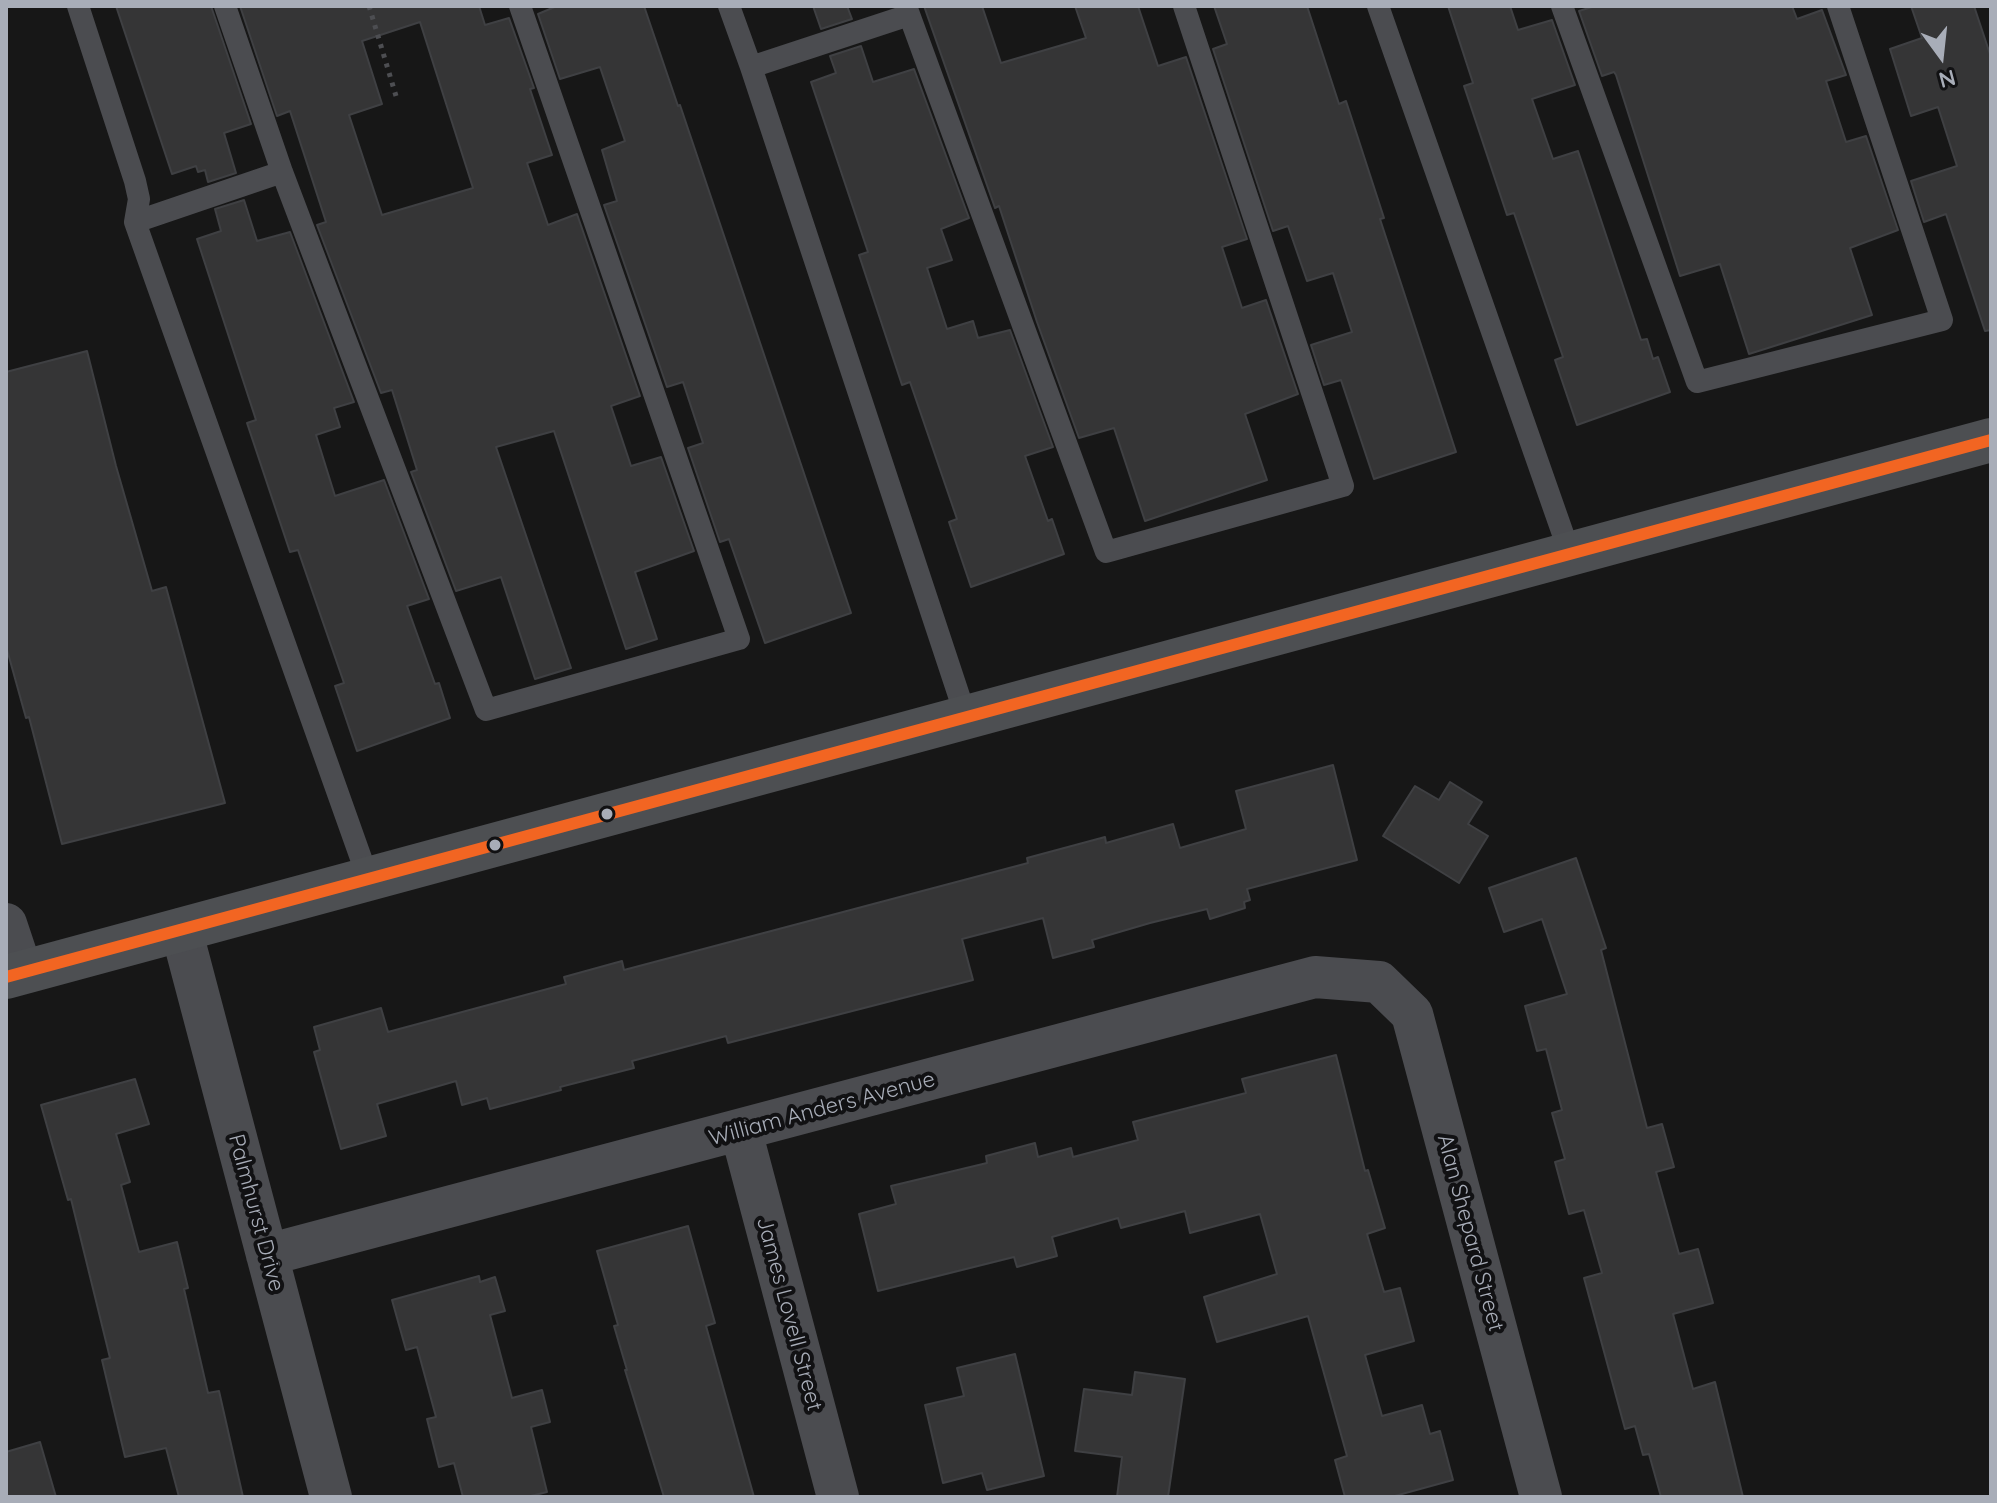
<!DOCTYPE html>
<style>
body{margin:0}
#map{position:relative;width:1997px;height:1503px;overflow:hidden;background:#171717;font-family:Quicksand,sans-serif}
canvas{display:block}
.frame{position:absolute;inset:0;border:8px solid #a8adb8;pointer-events:none}
.north{position:absolute;left:1901px;top:16px;width:80px;height:80px;-webkit-text-stroke:6px #111113;paint-order:stroke;rotate:165deg;font-size:22px;font-weight:700;line-height:32px;text-align:center;color:#a8adb8}
.north::after{content:'';display:block;margin:auto;width:28px;height:36px;background:#a8adb8;clip-path:polygon(50% 0,100% 100%,50% 72%,0 100%)}
</style>
<div id="map">
<canvas width="1997" height="1503"></canvas>
<div class="frame"></div>
<div class="north">N</div>
</div>
<script>
const context = document.querySelector('canvas').getContext('2d');
context.lineJoin = 'round';
function fill(path, color) {
  context.fillStyle = color;
  context.fill(path, 'evenodd');
}
function shape(rows) {
  const path = new Path2D();
  for (const r of rows) {
    path.moveTo(r[0], r[1]);
    for (let i = 2; i < r.length; i += 2) path.lineTo(r[i], r[i + 1]);
  }
  return path;
}
function strokePath(path, color, width, dash) {
  context.strokeStyle = color;
  context.lineWidth = width;
  context.lineCap = dash ? 'butt' : 'round';
  context.setLineDash(dash || []);
  context.stroke(path);
}
function label(font, color, halo, rows, align = 'center') {
  context.font = font + ' Quicksand,sans-serif';
  context.lineWidth = 8;
  context.setLineDash([]);
  context.textBaseline = 'middle';
  context.strokeStyle = halo;
  context.fillStyle = color;
  for (const [text, x, y, turn = 0] of rows) {
    context.save();
    context.translate(x, y);
    context.rotate((+turn || 0) * Math.PI / 180);
    context.textAlign = isNaN(turn) ? turn : align;
    if (halo) context.strokeText(text, 0, 0);
    context.fillText(text, 0, 0);
    context.restore();
  }
}
const building = shape([
 [116,6,211,6,251,124,224,133,236,173,208,182,205,170,198,172,196,166,172,174,116,6],
 [240,6,479,6,485,25,509,18,534,88,530,89,552,155,527,163,548,225,577,214,640,396,611,406,631,466,661,457,694,551,635,572,657,639,626,649,554,431,496,447,571,668,535,679,501,577,456,591,411,472,417,470,392,390,381,393,317,225,326,222,290,111,277,116,240,6],
 [420,22,473,188,382,215,349,115,382,104,362,41,420,22],
 [557,6,644,6,678,106,680,105,851,613,765,643,729,539,720,542,688,448,703,443,683,382,667,387,604,205,617,201,602,150,625,141,600,67,560,79,538,14,557,6],
 [813,6,847,6,852,19,821,29,813,6],
 [924,6,982,6,1001,63,1086,38,1075,6,1138,6,1158,66,1186,57,1247,239,1222,247,1242,308,1266,300,1298,394,1245,414,1267,480,1145,521,1114,428,1079,438,1037,322,999,206,995,208,924,6],
 [1214,6,1307,6,1339,104,1346,101,1384,218,1380,219,1456,452,1374,479,1341,380,1324,385,1311,345,1352,332,1333,273,1307,281,1288,226,1273,231,1213,49,1227,44,1214,6],
 [1448,6,1510,6,1518,30,1552,20,1575,85,1532,99,1553,159,1578,151,1641,340,1647,339,1653,359,1658,357,1670,392,1577,425,1555,360,1563,357,1514,213,1507,215,1464,86,1473,83,1448,6],
 [1595,6,1792,6,1797,19,1822,10,1846,75,1826,81,1846,142,1866,136,1898,230,1850,248,1872,315,1749,354,1720,264,1680,276,1616,75,1614,72,1602,76,1579,11,1595,6],
 [1911,6,1974,6,1991,57,1991,330,1985,331,1946,214,1924,222,1911,181,1957,166,1938,107,1911,116,1890,49,1922,38,1911,6],
 [861,46,873,82,914,69,969,218,941,229,952,260,927,268,947,329,973,321,978,338,1010,330,1053,447,1025,456,1048,521,1052,519,1064,554,971,587,949,522,957,519,910,382,902,385,859,255,868,252,811,82,836,73,830,56,861,46],
 [244,200,257,241,290,232,354,402,334,408,340,427,316,435,335,496,384,480,429,599,407,606,435,684,439,683,450,718,357,751,335,686,344,683,298,550,290,552,247,423,256,420,197,239,221,231,215,209,244,200],
 [87,351,116,466,152,591,166,587,225,803,62,844,29,717,26,718,6,646,6,372,87,351],
 [1333,765,1357,860,1247,889,1250,900,1244,902,1245,908,1210,919,1207,909,1150,923,1092,940,1094,947,1053,958,1043,918,962,939,973,980,728,1043,726,1036,632,1061,634,1068,560,1087,561,1090,490,1109,487,1098,462,1105,456,1081,377,1104,386,1136,341,1149,314,1052,320,1050,314,1027,381,1008,388,1032,566,984,564,977,622,961,624,970,1028,863,1027,858,1105,837,1106,843,1173,824,1180,848,1246,829,1236,791,1333,765],
 [1450,782,1482,802,1468,824,1488,836,1459,883,1383,836,1415,786,1439,800,1450,782],
 [1576,858,1606,948,1601,950,1647,1128,1662,1124,1674,1167,1656,1172,1679,1254,1698,1249,1713,1303,1673,1314,1693,1389,1715,1382,1743,1497,1661,1497,1649,1454,1643,1455,1635,1426,1625,1429,1584,1278,1602,1273,1584,1210,1569,1214,1555,1162,1565,1159,1552,1113,1562,1110,1546,1049,1537,1051,1525,1006,1567,994,1542,919,1504,932,1489,888,1576,858],
 [1336,1055,1365,1171,1368,1170,1385,1228,1367,1234,1384,1292,1400,1288,1414,1341,1365,1355,1382,1416,1422,1405,1430,1434,1440,1431,1453,1480,1391,1497,1345,1497,1335,1460,1347,1456,1308,1316,1217,1342,1204,1297,1277,1274,1260,1214,1190,1233,1185,1211,1121,1228,1118,1218,1052,1237,1057,1256,1017,1267,1014,1257,878,1291,859,1214,896,1204,891,1186,987,1163,986,1156,1035,1143,1038,1157,1071,1148,1073,1157,1138,1140,1133,1122,1246,1093,1242,1079,1336,1055],
 [135,1079,149,1124,116,1134,130,1182,121,1185,139,1252,177,1242,188,1288,184,1289,208,1393,219,1391,243,1497,179,1497,166,1448,125,1457,102,1360,110,1358,71,1199,68,1200,41,1105,135,1079],
 [688,1226,715,1323,706,1326,754,1497,664,1497,625,1370,627,1370,614,1326,618,1325,597,1251,688,1226],
 [479,1276,480,1282,495,1277,505,1311,490,1315,512,1398,542,1390,550,1422,531,1427,547,1492,527,1497,463,1497,454,1463,439,1467,427,1419,436,1417,417,1347,406,1350,392,1300,479,1276],
 [1015,1354,1044,1476,987,1490,982,1473,943,1483,925,1405,964,1396,957,1368,1015,1354],
 [1135,1372,1185,1379,1168,1497,1117,1497,1122,1457,1075,1451,1084,1389,1132,1395,1135,1372],
 [40,1442,56,1497,6,1497,6,1452,40,1442]
]);
fill(building, '#353536');
strokePath(building, '#3f4043', 2);
strokePath(shape([
 [369,6,396,96]
]), '#4d4e52', 5, [4, 6]);
strokePath(shape([
 [78,6,135,181,139,199,135,222],
 [225,6,282,172,486,710,739,639,520,6],
 [729,6,751,67],
 [906,6,1106,552,1343,486,1184,6],
 [1378,6,1570,554],
 [1562,6,1697,382,1942,320,1838,6],
 [909,15,751,67,966,717],
 [282,172,135,222,368,878]
]), '#4b4c50', 22);
strokePath(shape([
 [6,924,22,972],
 [181,929,331,1497],
 [741,1131,838,1497],
 [267,1255,1315,977,1379,982,1412,1014,1541,1497]
]), '#4b4c50', 42);
strokePath(shape([
 [6,977,1991,440]
]), '#4d4f52', 44);
strokePath(shape([
 [6,977,1991,440]
]), '#f26522', 12);
for (const [x, y, r, color] of [
 [607,814,7,"#a8adb8"],
 [495,845,7,"#a8adb8"]
]) {
  const dot = new Path2D();
  dot.arc(x, y, r, 0, 2 * Math.PI);
  context.fillStyle = color;
  context.fill(dot);
  strokePath(dot, '#111113', 3);
}
label('22px', '#a8adb8', '#111113', [
 ["William Anders Avenue",822,1109,-15],
 ["Palmhurst Drive",256,1213,75],
 ["Alan Shepard Street",1470,1233,75],
 ["James Lovell Street",789,1314,75]
]);
</script>
